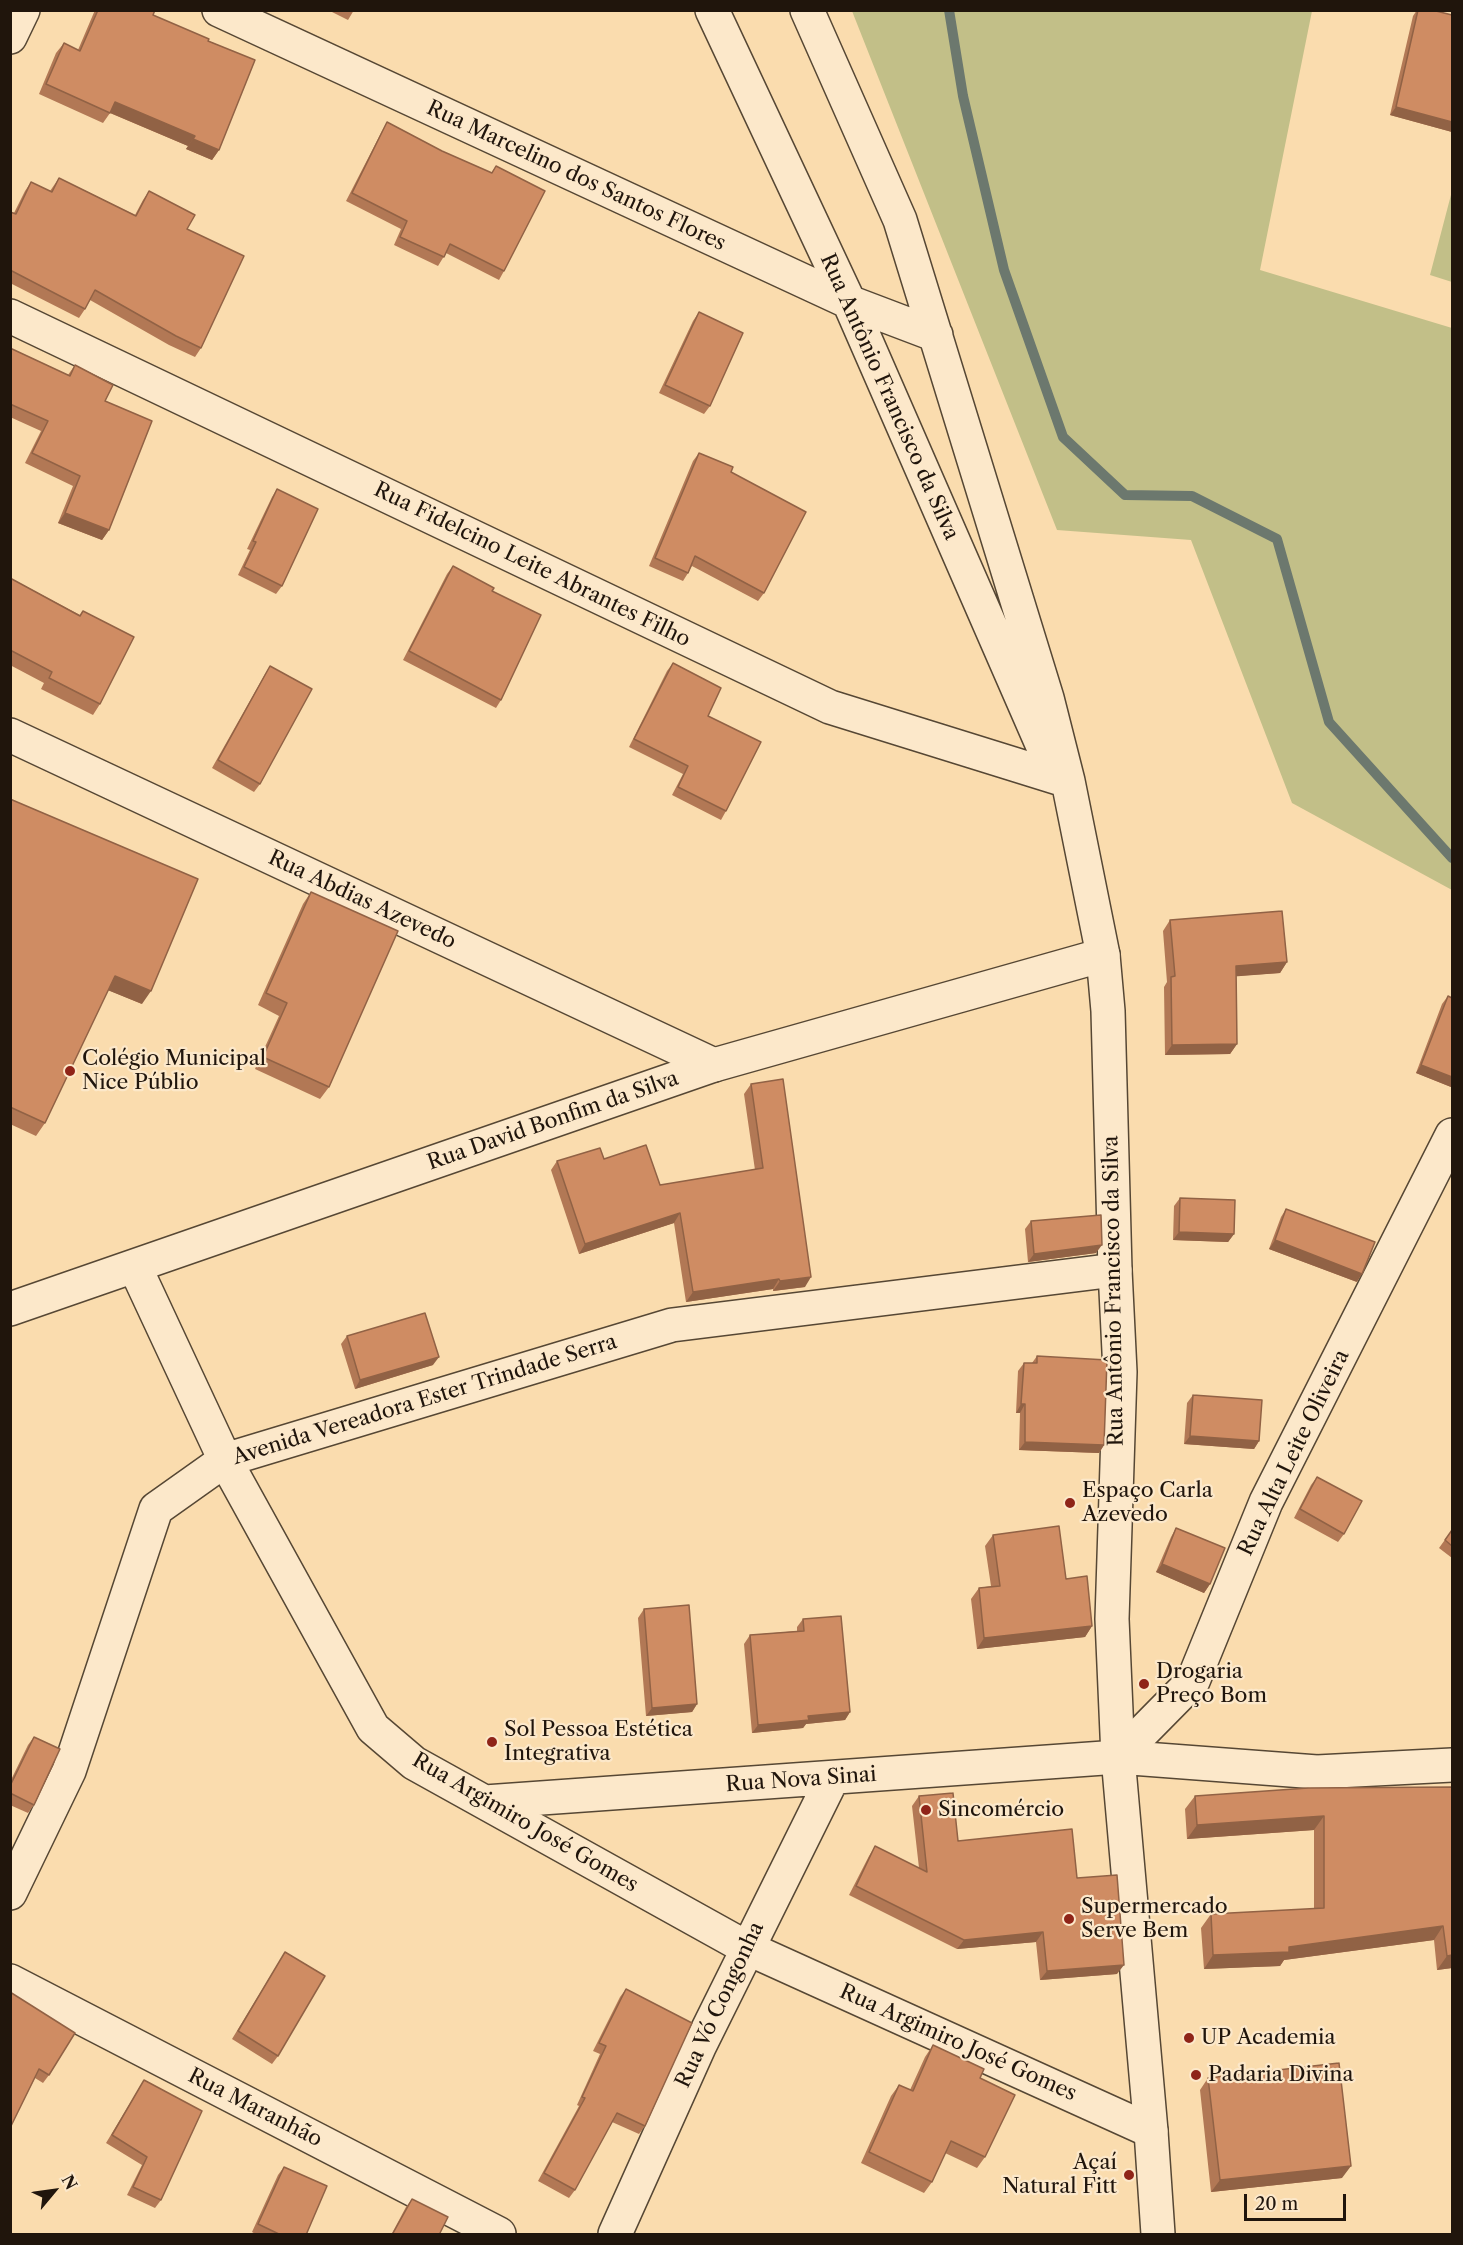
<!DOCTYPE html>
<meta charset="utf-8">
<style>
body{margin:0}
#map{position:relative;width:1463px;height:2245px;overflow:hidden;background:#fadcae;font-family:"Libre Caslon Text",serif}
canvas{display:block}
.frame{position:absolute;inset:0;border:12px solid #20150c;pointer-events:none}
.north{position:absolute;left:24px;top:2161px;width:60px;height:60px;-webkit-text-stroke:4px #fce8ca;paint-order:stroke;rotate:61deg;font-size:16px;font-weight:700;line-height:24px;text-align:center;color:#20150c}
.north::after{content:'';display:block;margin:auto;width:21px;height:27px;background:#20150c;clip-path:polygon(50% 0,100% 100%,50% 72%,0 100%)}
.scale{position:absolute;left:1244px;top:2194px;width:102px;height:27px;box-sizing:border-box;border:3px solid #20150c;border-top:0;padding-left:8px;font-size:18px;line-height:21px;white-space:nowrap;color:#20150c;-webkit-text-stroke:4px #fce8ca;paint-order:stroke}
</style>
<div id="map">
<canvas width="1463" height="2245"></canvas>
<div class="frame"></div>
<div class="north">N</div>
<div class="scale">20 m</div>
</div>
<script>
const context = document.querySelector('canvas').getContext('2d');
context.lineJoin = 'round';
function fill(path, color) {
  context.fillStyle = color;
  context.fill(path, 'evenodd');
}
function shape(rows) {
  const path = new Path2D();
  for (const r of rows) {
    path.moveTo(r[0], r[1]);
    for (let i = 2; i < r.length; i += 2) path.lineTo(r[i], r[i + 1]);
  }
  return path;
}
function strokePath(path, color, width, dash) {
  context.strokeStyle = color;
  context.lineWidth = width;
  context.lineCap = dash ? 'butt' : 'round';
  context.setLineDash(dash || []);
  context.stroke(path);
}
function label(font, color, halo, rows, align = 'center') {
  context.font = font + ' "Libre Caslon Text",serif';
  context.lineWidth = 4.5;
  context.setLineDash([]);
  context.textBaseline = 'middle';
  context.strokeStyle = halo;
  context.fillStyle = color;
  for (const [text, x, y, turn = 0] of rows) {
    context.save();
    context.translate(x, y);
    context.rotate((+turn || 0) * Math.PI / 180);
    context.textAlign = isNaN(turn) ? turn : align;
    if (halo) context.strokeText(text, 0, 0);
    context.fillText(text, 0, 0);
    context.restore();
  }
}
fill(shape([
 [852,11,1312,11,1260,270,1452,328,1452,890,1292,803,1191,540,1057,530],
 [1452,191,1452,282,1430,275]
]), '#c2bf88');
strokePath(shape([
 [949,10,963,96,1004,270,1063,437,1125,495,1192,496,1277,539,1329,722,1452,858]
]), '#6c786e', 10);
const minor = shape([
 [219,10,849,302,936,335],
 [712,10,849,302,1045,751],
 [807,10,900,220,1047,698,1068,781,1103,955],
 [10,37,23,10],
 [10,316,830,707,1068,781],
 [10,735,714,1065],
 [135,1267,225,1460,373,1728,414,1763,747,1948,1151,2131],
 [485,1802,1118,1757,1193,1681,1266,1502,1452,1135],
 [10,1893,69,1771,156,1509,225,1460,672,1325,1115,1270],
 [10,1981,499,2234],
 [615,2234,699,2047,832,1779]
]);
const tertiary = shape([
 [10,1309,714,1065,1103,955,1108,1011,1115,1270,1120,1372,1112,1619,1118,1757,1151,2131,1158,2234],
 [1118,1757,1317,1772,1452,1765]
]);
strokePath(minor, '#564734', 36);
strokePath(tertiary, '#564734', 36);
strokePath(minor, '#fce8ca', 33);
strokePath(tertiary, '#fce8ca', 33);
fill(shape([
 [95,10,155,10,153,15,208,41,219,150,212,160,186,149,188,146,110,113,103,123,39,94,56,53,64,43,78,50],
 [328,10,354,10,348,20],
 [1417,10,1432,10,1452,15,1452,132,1390,115,1413,16],
 [387,122,442,151,491,173,496,166,504,271,499,280,446,253,438,266,394,245,401,229,346,201,382,131],
 [59,178,135,215,143,200,149,191,187,229,201,348,195,357,169,345,90,300,85,309,79,318,10,283,10,212,14,213,25,191,31,182,50,191],
 [699,312,710,406,704,414,659,393,693,321],
 [10,348,68,375,75,365,105,401,109,530,102,540,58,523,73,486,25,463,41,431,10,417],
 [699,453,731,472,764,593,758,601,692,566,688,573,683,581,649,566,693,461],
 [277,489,282,586,276,594,238,575,250,550,247,549,272,497],
 [453,566,492,591,501,700,496,708,403,660,447,574],
 [10,578,80,615,83,611,100,704,93,715,41,689,44,683,10,665],
 [673,663,708,716,726,811,721,820,672,795,683,774,629,747,667,671],
 [270,666,260,784,254,792,212,768,265,674],
 [10,799,142,1004,108,990,45,1123,36,1136,10,1124],
 [311,892,329,1087,320,1099,255,1069,279,1016,258,1005,303,904],
 [1170,920,1287,962,1280,973,1236,976,1237,1044,1230,1054,1165,1055,1164,987,1167,982,1163,931],
 [1448,996,1451,1087,1416,1073,1442,1004],
 [751,1084,805,1287,773,1291,773,1289,686,1302,674,1223,579,1254,551,1170,557,1161,604,1159,660,1185,755,1170,744,1094],
 [1180,1198,1234,1234,1228,1242,1173,1240,1174,1206],
 [1286,1209,1357,1282,1269,1249,1281,1217],
 [1031,1221,1096,1253,1028,1262,1025,1229],
 [347,1336,433,1365,355,1389,341,1344],
 [1037,1356,1104,1445,1099,1453,1019,1450,1020,1413,1016,1413,1018,1371,1024,1363,1032,1363],
 [1193,1395,1259,1441,1254,1449,1184,1444,1187,1403],
 [1317,1477,1344,1534,1338,1542,1294,1518,1311,1485],
 [1176,1528,1210,1584,1204,1593,1156,1572,1171,1537],
 [1452,1530,1452,1558,1439,1548],
 [993,1535,1066,1579,1092,1626,1085,1637,977,1649,971,1599,979,1588,991,1586,985,1546],
 [644,1609,697,1704,692,1712,646,1716,638,1618],
 [803,1619,850,1712,845,1720,806,1724,803,1728,752,1733,744,1644,750,1635,797,1631,797,1627],
 [34,1737,34,1805,28,1813,10,1805,10,1782,28,1745],
 [1452,1787,1452,1968,1437,1970,1434,1940,1284,1960,1280,1966,1204,1969,1201,1928,1211,1914,1314,1909,1314,1830,1187,1839,1185,1809,1195,1796],
 [919,1796,958,1841,1077,1878,1117,1974,1040,1980,1036,1942,957,1949,849,1895,869,1856,875,1846,919,1868,912,1806],
 [285,1952,278,2056,272,2064,232,2039],
 [626,1989,645,2126,639,2134,612,2122,575,2190,569,2198,538,2181,579,2106,577,2105,600,2054,593,2051,620,1997],
 [10,1992,49,2075,43,2083,35,2078,10,2127],
 [933,2045,980,2078,985,2157,977,2168,945,2153,932,2182,924,2193,861,2163,891,2096,899,2085,910,2090,925,2057],
 [1208,2078,1342,2178,1211,2192,1200,2090],
 [144,2080,161,2200,155,2208,127,2195,142,2165,106,2143],
 [284,2167,306,2235,257,2235,252,2232,278,2175],
 [412,2199,439,2235,391,2235,406,2207]
]), '#b27855');
fill(shape([
 [115,102,195,136,188,146,108,112],
 [1396,107,1452,122,1452,132,1390,115],
 [193,139,219,150,212,160,186,149],
 [65,513,109,530,102,540,58,523],
 [1287,962,1280,973,1228,977,1236,966],
 [115,976,151,991,142,1004,105,989],
 [1237,1044,1230,1054,1165,1055,1172,1045],
 [1421,1065,1452,1077,1452,1085,1451,1087,1416,1073],
 [680,1213,674,1223,579,1254,585,1244],
 [1179,1232,1234,1234,1228,1242,1173,1240],
 [1275,1240,1362,1274,1357,1282,1269,1249],
 [1102,1245,1096,1253,1028,1262,1034,1254],
 [811,1277,805,1287,773,1291,780,1281],
 [779,1279,773,1289,686,1302,693,1292],
 [439,1357,433,1365,355,1389,360,1380],
 [1021,1404,1025,1404,1020,1413,1016,1413],
 [1190,1436,1259,1441,1254,1449,1184,1444],
 [1025,1442,1104,1445,1099,1453,1019,1450],
 [1162,1564,1210,1584,1204,1593,1156,1572],
 [1092,1626,1085,1637,977,1649,984,1638],
 [697,1704,692,1712,646,1716,652,1708],
 [850,1712,845,1720,806,1724,803,1728,752,1733,758,1725,808,1716],
 [1324,1816,1314,1830,1187,1839,1197,1825],
 [1443,1926,1434,1940,1284,1960,1280,1966,1204,1969,1213,1955,1289,1947],
 [1043,1932,1036,1942,957,1949,964,1940],
 [1452,1955,1452,1968,1437,1970,1447,1956],
 [1124,1965,1117,1974,1040,1980,1047,1971],
 [1351,2166,1342,2178,1211,2192,1220,2180]
]), '#916245');
const building = shape([
 [98,10,155,10,153,15,209,39,208,41,255,60,219,150,193,139,195,136,115,102,110,113,46,84,64,43,80,51,98,10],
 [1418,10,1432,10,1452,15,1452,122,1396,107,1418,10],
 [387,122,442,151,492,173,496,166,545,191,504,271,450,244,444,257,400,237,407,221,352,193,387,122],
 [59,178,136,216,149,191,195,215,187,229,244,256,201,348,176,336,95,290,85,309,10,270,10,212,16,214,31,182,52,192,59,178],
 [699,312,743,333,710,406,665,385,699,312],
 [10,348,70,376,75,365,113,385,105,401,152,421,109,530,65,513,80,476,32,453,48,421,10,404,10,348],
 [699,453,733,467,731,472,806,512,764,593,695,556,688,573,655,558,699,453],
 [277,489,318,509,282,586,244,567,256,542,253,541,277,489],
 [453,566,494,588,492,591,541,615,501,700,409,651,453,566],
 [10,578,80,616,83,611,134,637,100,704,49,678,52,672,10,650,10,578],
 [673,663,721,688,708,716,761,742,726,811,678,787,688,766,634,739,673,663],
 [270,666,312,689,260,784,218,760,270,666],
 [10,799,198,879,151,991,115,976,45,1123,10,1107,10,799],
 [311,892,398,931,329,1087,263,1057,287,1003,266,993,311,892],
 [1282,911,1287,962,1236,966,1237,1044,1172,1045,1171,977,1175,976,1170,920,1282,911],
 [1448,996,1452,998,1452,1077,1421,1065,1448,996],
 [783,1079,811,1277,780,1281,779,1279,693,1292,680,1213,585,1244,557,1161,600,1148,604,1159,646,1145,660,1185,763,1168,751,1084,783,1079],
 [1180,1198,1235,1200,1234,1234,1179,1232,1180,1198],
 [1286,1209,1375,1242,1362,1274,1275,1240,1286,1209],
 [1101,1215,1102,1245,1034,1254,1031,1221,1101,1215],
 [425,1313,439,1357,360,1380,347,1336,425,1313],
 [1037,1356,1107,1360,1104,1445,1025,1442,1025,1404,1021,1404,1024,1363,1037,1363,1037,1356],
 [1193,1395,1262,1400,1259,1441,1190,1436,1193,1395],
 [1317,1477,1362,1501,1344,1534,1300,1509,1317,1477],
 [1059,1526,1066,1579,1087,1576,1092,1626,984,1638,979,1588,1000,1586,993,1535,1059,1526],
 [1176,1528,1225,1548,1210,1584,1162,1564,1176,1528],
 [1452,1530,1452,1546,1445,1540,1452,1530],
 [689,1605,697,1704,652,1708,644,1609,689,1605],
 [841,1616,850,1712,808,1716,809,1720,758,1725,750,1635,804,1631,803,1619,841,1616],
 [34,1737,60,1749,34,1805,10,1793,10,1786,34,1737],
 [1452,1787,1452,1955,1447,1956,1443,1926,1289,1947,1289,1952,1213,1955,1211,1914,1324,1908,1324,1816,1197,1825,1195,1796,1308,1788,1452,1787],
 [953,1793,958,1841,1072,1829,1077,1878,1117,1875,1124,1965,1047,1971,1043,1932,964,1940,856,1886,875,1846,927,1872,919,1796,953,1793],
 [285,1952,325,1976,278,2056,238,2031,285,1952],
 [626,1989,692,2023,645,2126,617,2113,575,2190,544,2173,585,2098,582,2097,606,2046,599,2043,626,1989],
 [10,1992,75,2033,49,2075,39,2069,11,2126,10,2126,10,1992],
 [933,2045,984,2069,980,2078,1015,2095,985,2157,951,2141,932,2182,869,2152,899,2085,913,2091,933,2045],
 [1339,2063,1351,2166,1220,2180,1208,2078,1339,2063],
 [144,2080,202,2111,161,2200,133,2187,147,2157,112,2135,144,2080],
 [284,2167,327,2186,306,2235,281,2235,258,2224,284,2167],
 [412,2199,448,2217,439,2235,392,2235,412,2199]
]);
fill(building, '#cf8c63');
strokePath(building, '#916245', 1.5);
for (const [x, y, r, color] of [
 [70,1071,6,"#8f2418"],
 [1070,1503,6,"#8f2418"],
 [1144,1684,6,"#8f2418"],
 [492,1742,6,"#8f2418"],
 [926,1810,6,"#8f2418"],
 [1069,1919,6,"#8f2418"],
 [1189,2038,6,"#8f2418"],
 [1196,2075,6,"#8f2418"],
 [1129,2175,6,"#8f2418"]
]) {
  const dot = new Path2D();
  dot.arc(x, y, r, 0, 2 * Math.PI);
  context.fillStyle = color;
  context.fill(dot);
  strokePath(dot, '#fce8ca', 2);
}
label('21px', '#20150c', '#fce8ca', [
 ["Rua Marcelino dos Santos Flores",576,176,25],
 ["Rua Antônio Francisco da Silva",889,397,66],
 ["Rua Fidelcino Leite Abrantes Filho",532,565,26],
 ["Rua Abdias Azevedo",362,900,25],
 ["Rua David Bonfim da Silva",553,1121,-19],
 ["Rua Antônio Francisco da Silva",1114,1291,-91],
 ["Avenida Vereadora Ester Trindade Serra",425,1400,-17],
 ["Rua Alta Leite Oliveira",1294,1453,-64],
 ["Rua Nova Sinai",801,1780,-4],
 ["Rua Argimiro José Gomes",525,1823,30],
 ["Rua Vó Congonha",720,2005,-65],
 ["Rua Argimiro José Gomes",958,2043,24],
 ["Rua Maranhão",255,2108,27]
]);
label('21px', '#20150c', '#fce8ca', [
 ["Colégio Municipal",82,1059],
 ["Nice Públio",82,1083],
 ["Espaço Carla",1082,1491],
 ["Azevedo",1082,1515],
 ["Drogaria",1156,1672],
 ["Preço Bom",1156,1696],
 ["Sol Pessoa Estética",504,1730],
 ["Integrativa",504,1754],
 ["Sincomércio",938,1810],
 ["Supermercado",1081,1907],
 ["Serve Bem",1081,1931],
 ["UP Academia",1201,2038],
 ["Padaria Divina",1208,2075],
 ["Açaí",1117,2163,"right"],
 ["Natural Fitt",1117,2187,"right"]
], 'left');
</script>
